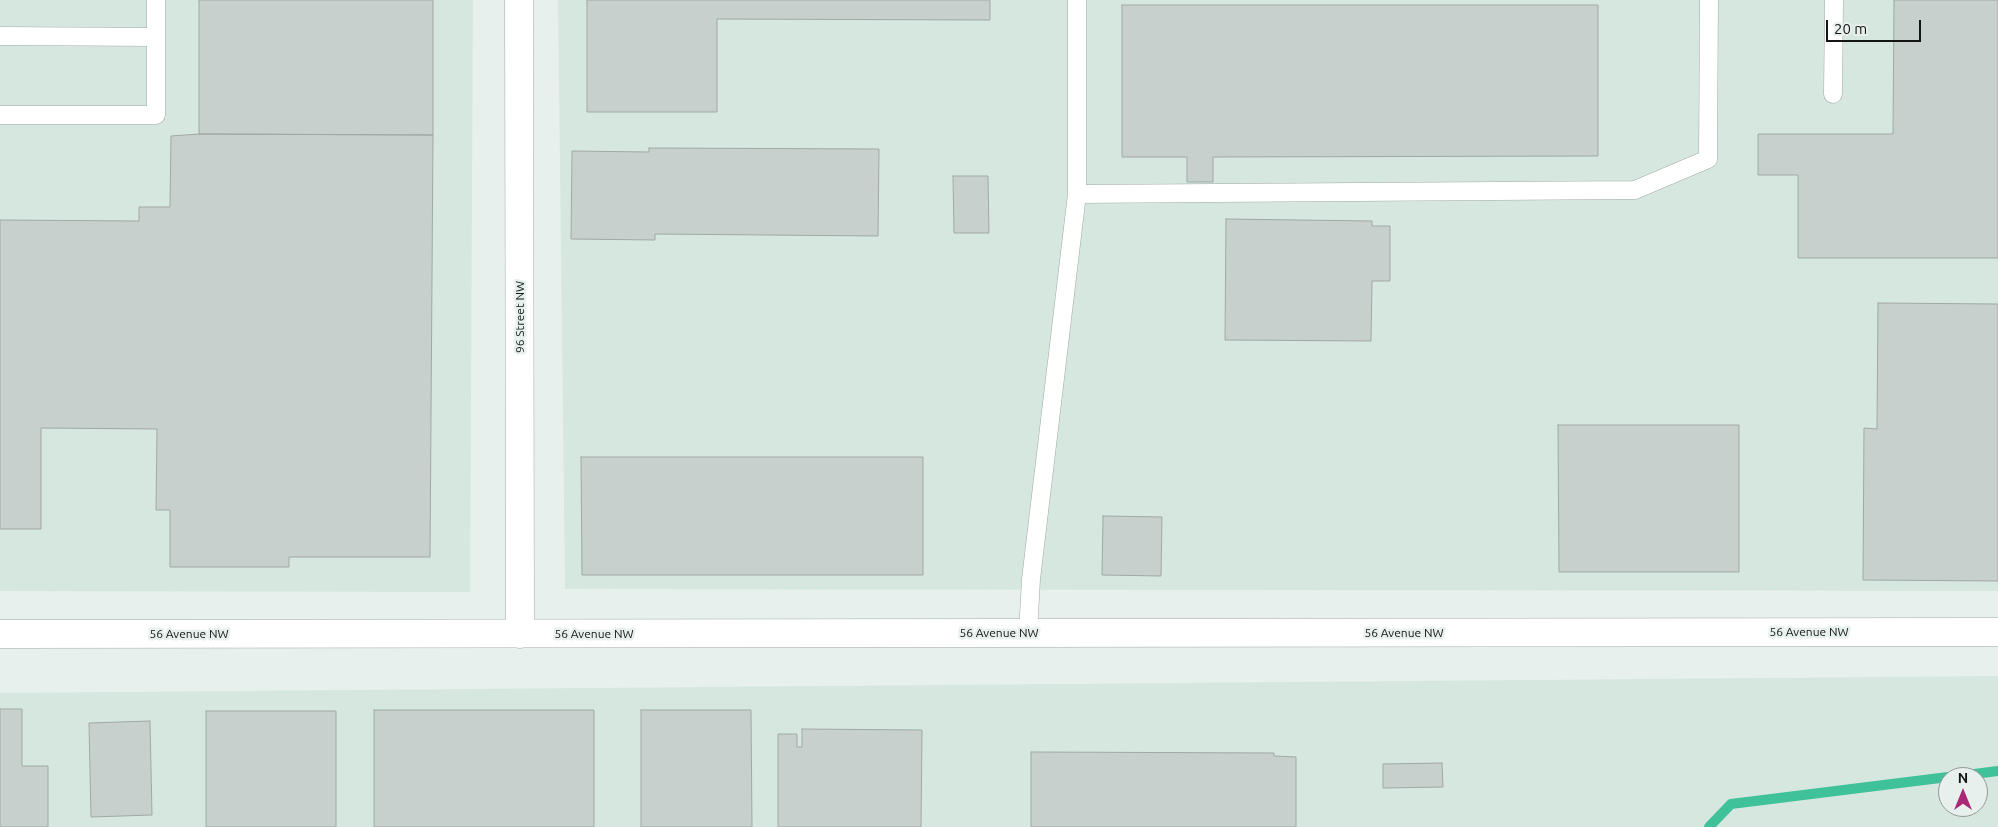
<!DOCTYPE html>
<style>
body{margin:0}
#map{position:relative;width:1998px;height:827px;overflow:hidden;background:#e8f0ed;font-family:Ubuntu,sans-serif}
canvas{display:block}
.north{position:absolute;left:1938px;top:767px;width:50px;height:50px;box-sizing:border-box;background:#e8f0ed;border:1px solid #939997;border-radius:50%;rotate:0deg;font-size:14px;font-weight:700;line-height:20px;text-align:center;color:#131615}
.north::after{content:'';display:block;margin:auto;width:18px;height:22px;background:#aa2976;clip-path:polygon(50% 0,100% 100%,50% 72%,0 100%)}
.scale{position:absolute;left:1826px;top:20px;width:95px;height:22px;box-sizing:border-box;border:2px solid #131615;border-top:0;padding-left:6px;font-size:15px;line-height:18px;white-space:nowrap;color:#131615;-webkit-text-stroke:4px #e8f0ed;paint-order:stroke}
</style>
<div id="map">
<canvas width="1998" height="827"></canvas>
<div class="north">N</div>
<div class="scale">20 m</div>
</div>
<script>
const context = document.querySelector('canvas').getContext('2d');
context.lineJoin = 'round';
function fill(path, color) {
  context.fillStyle = color;
  context.fill(path, 'evenodd');
}
function shape(rows) {
  const path = new Path2D();
  for (const r of rows) {
    path.moveTo(r[0], r[1]);
    for (let i = 2; i < r.length; i += 2) path.lineTo(r[i], r[i + 1]);
  }
  return path;
}
function strokePath(path, color, width, dash) {
  context.strokeStyle = color;
  context.lineWidth = width;
  context.lineCap = dash ? 'butt' : 'round';
  context.setLineDash(dash || []);
  context.stroke(path);
}
function label(font, color, halo, rows, align = 'center') {
  context.font = font + ' Ubuntu,sans-serif';
  context.lineWidth = 5;
  context.setLineDash([]);
  context.textBaseline = 'middle';
  context.strokeStyle = halo;
  context.fillStyle = color;
  for (const [text, x, y, turn = 0] of rows) {
    context.save();
    context.translate(x, y);
    context.rotate((+turn || 0) * Math.PI / 180);
    context.textAlign = isNaN(turn) ? turn : align;
    if (halo) context.strokeText(text, 0, 0);
    context.fillText(text, 0, 0);
    context.restore();
  }
}
fill(shape([
 [0,0,473,0,470,592,0,591],
 [558,0,1998,0,1998,591,565,589],
 [1998,676,1998,827,0,827,0,693],
 [1948,777,1978,777,1978,807,1948,807]
]), '#d6e7e0');
strokePath(shape([
 [1951,777,1998,771],
 [1709,827,1731,804,1948,777]
]), '#3fc29a', 10);
const building = shape([
 [199,0,433,0,433,135,199,134,199,0],
 [587,0,990,0,990,20,717,19,717,112,587,112,587,0],
 [1894,0,1998,0,1998,258,1798,258,1798,175,1758,175,1758,134,1893,134,1894,0],
 [1122,5,1598,5,1598,156,1213,157,1213,182,1187,182,1187,157,1122,157,1122,5],
 [199,134,433,135,430,557,289,557,289,567,170,567,170,510,156,510,157,429,41,428,41,529,0,529,0,220,139,221,139,207,170,207,171,136,199,134],
 [649,148,879,149,878,236,655,234,655,240,571,239,572,151,649,152,649,148],
 [953,176,988,176,989,233,954,233,953,176],
 [1226,219,1372,221,1372,226,1390,226,1390,281,1372,281,1371,341,1225,340,1226,219],
 [1878,303,1998,304,1998,581,1863,580,1864,428,1877,429,1878,303],
 [1558,425,1739,425,1739,572,1559,572,1558,425],
 [581,457,923,457,923,575,582,575,581,457],
 [1103,516,1162,517,1161,576,1102,575,1103,516],
 [0,709,22,709,22,766,48,766,48,827,0,827,0,709],
 [374,710,594,710,594,827,374,827,374,710],
 [641,710,751,710,752,827,641,827,641,710],
 [206,711,336,711,336,827,206,827,206,711],
 [150,721,152,815,91,817,89,723,150,721],
 [802,729,922,730,921,827,778,827,778,734,797,734,797,747,802,747,802,729],
 [1031,752,1274,753,1274,756,1296,757,1296,827,1031,827,1031,752],
 [1442,763,1443,787,1383,788,1383,764,1442,763]
]);
fill(building, '#c7d0cc');
strokePath(building, '#a1a9a6', 1);
const lane = shape([
 [1077,0,1077,194,1635,190,1708,159,1709,0],
 [0,36,156,37],
 [1833,94,1834,0],
 [0,115,156,115,156,0],
 [1028,633,1031,579,1077,194]
]);
const street = shape([
 [519,0,520,634],
 [0,634,1998,632]
]);
strokePath(lane, '#a2aaa7', 19);
strokePath(street, '#a2aaa7', 29);
strokePath(lane, '#fff', 18);
strokePath(street, '#fff', 28);
label('12px', '#131615', '#e8f0ed', [
 ["96 Street NW",520,317,-90],
 ["56 Avenue NW",1809,632],
 ["56 Avenue NW",999,633],
 ["56 Avenue NW",1404,633],
 ["56 Avenue NW",189,634],
 ["56 Avenue NW",594,634]
]);
</script>
